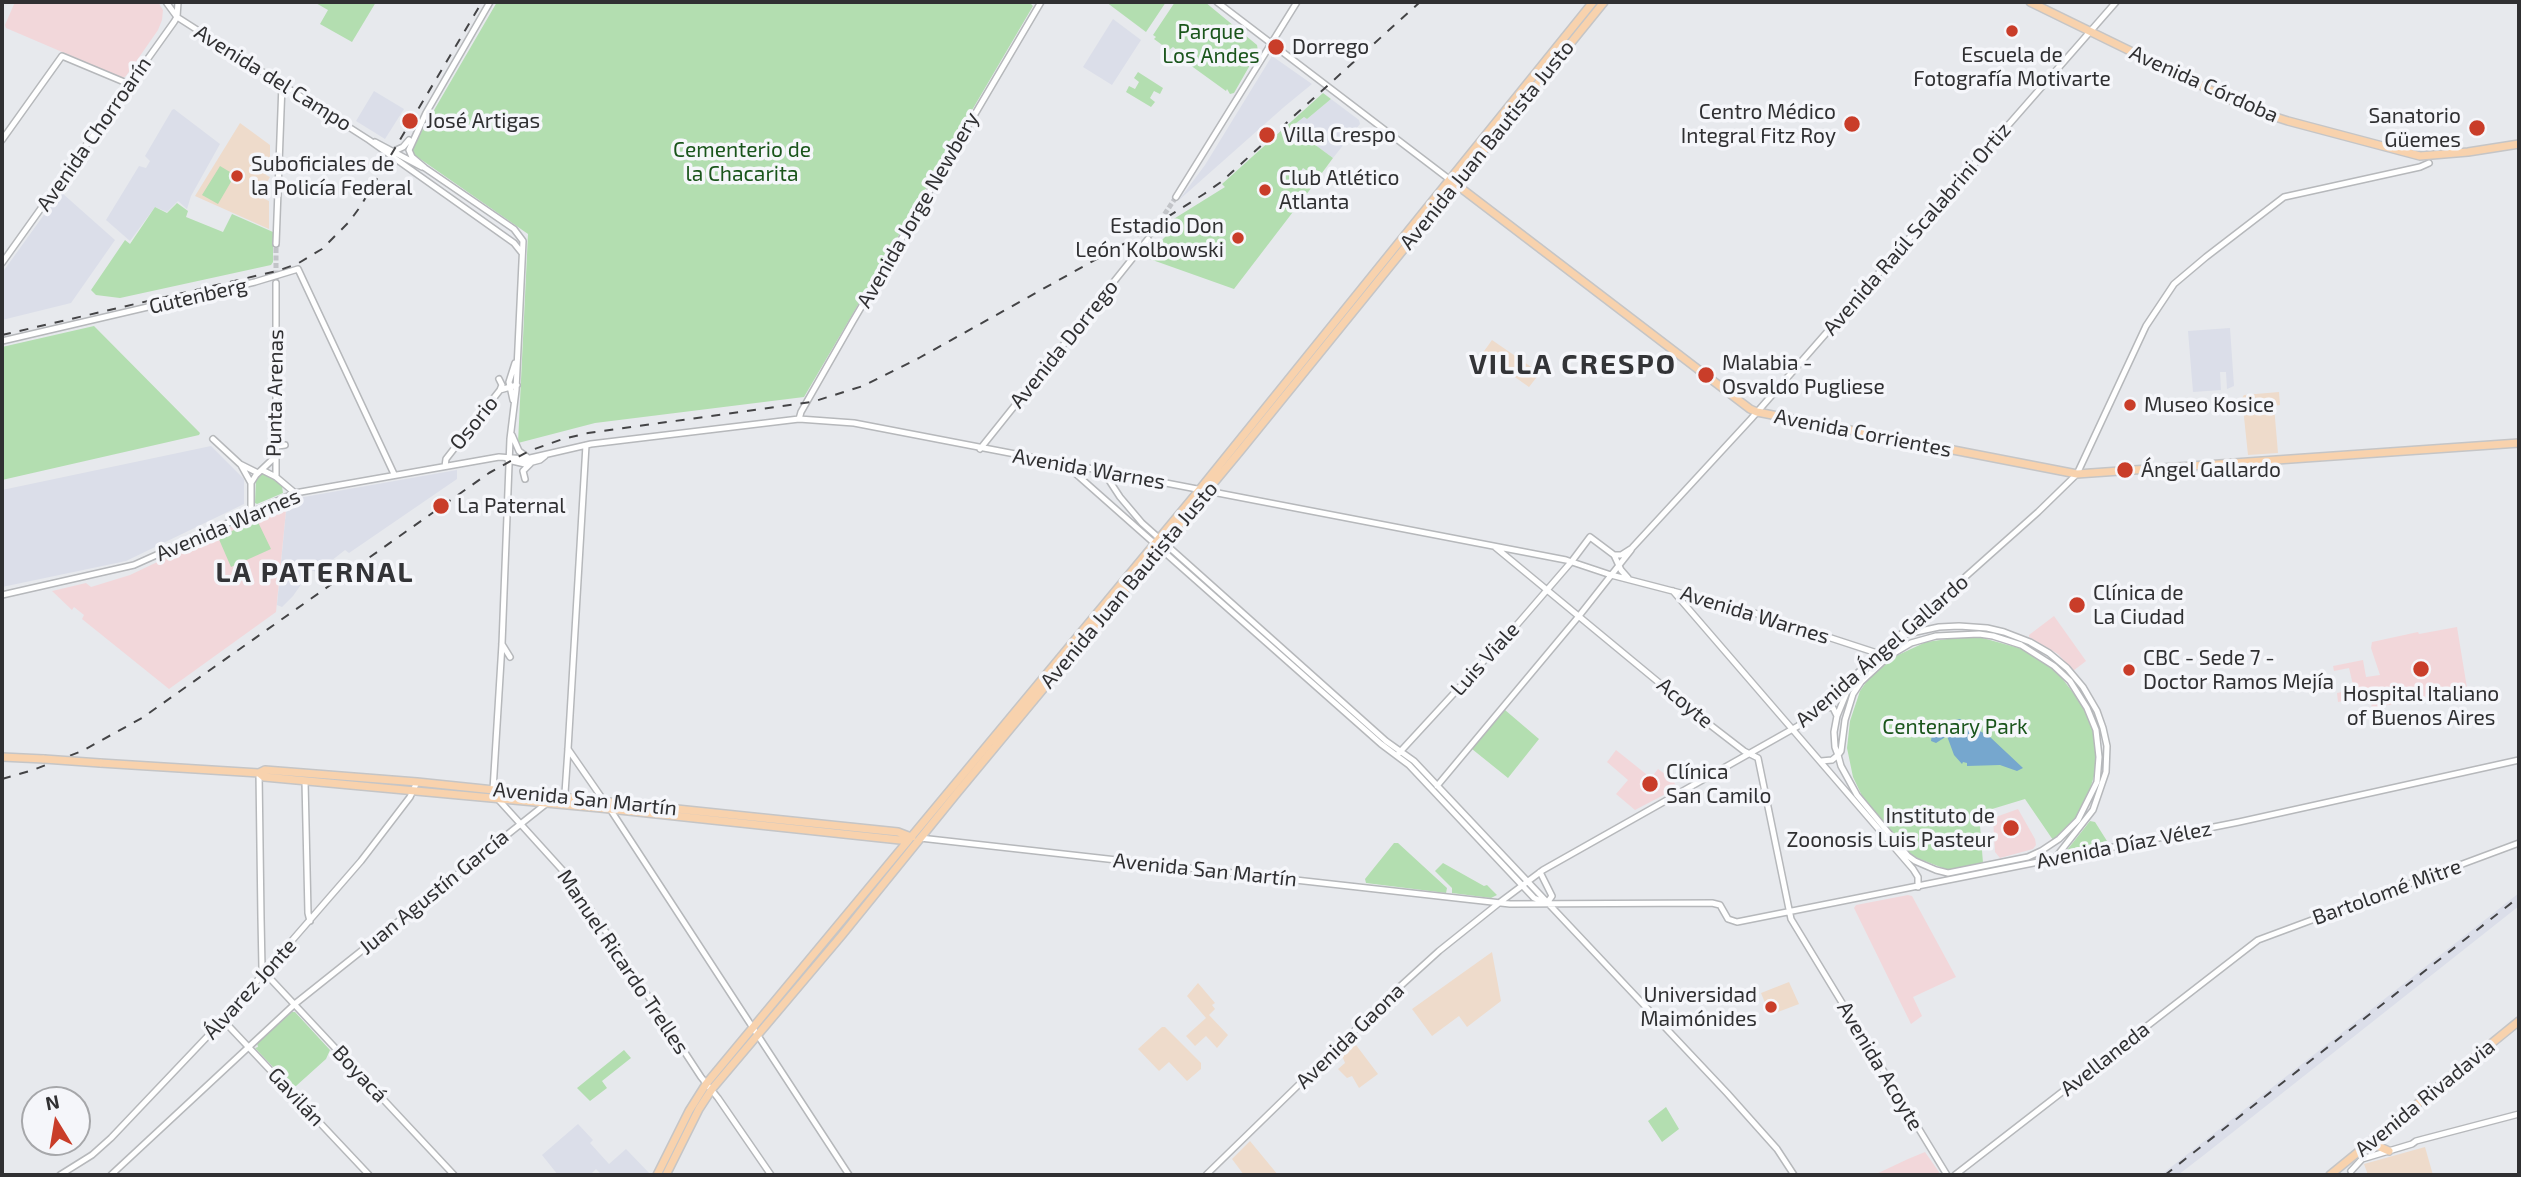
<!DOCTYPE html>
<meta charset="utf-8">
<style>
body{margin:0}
#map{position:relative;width:2521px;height:1177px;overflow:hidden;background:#e7e9ed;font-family:"Exo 2",sans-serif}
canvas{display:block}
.frame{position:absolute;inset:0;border:4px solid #303032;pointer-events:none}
.north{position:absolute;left:21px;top:1086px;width:70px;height:70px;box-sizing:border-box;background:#f5f6fa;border:2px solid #a6a7aa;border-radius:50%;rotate:349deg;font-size:19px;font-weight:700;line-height:28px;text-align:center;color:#303032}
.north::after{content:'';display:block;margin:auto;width:24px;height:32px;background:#c93d29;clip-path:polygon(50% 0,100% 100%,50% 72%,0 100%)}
</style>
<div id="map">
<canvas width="2521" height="1177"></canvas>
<div class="frame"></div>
<div class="north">N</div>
</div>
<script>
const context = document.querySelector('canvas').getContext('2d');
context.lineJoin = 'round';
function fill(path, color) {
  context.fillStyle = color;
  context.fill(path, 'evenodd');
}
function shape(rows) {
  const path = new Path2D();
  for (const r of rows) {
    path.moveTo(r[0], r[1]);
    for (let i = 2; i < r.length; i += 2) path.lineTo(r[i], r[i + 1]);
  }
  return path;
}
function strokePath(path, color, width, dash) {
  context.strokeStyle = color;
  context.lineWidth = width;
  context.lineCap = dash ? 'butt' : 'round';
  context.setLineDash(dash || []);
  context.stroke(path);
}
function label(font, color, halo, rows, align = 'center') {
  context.font = font + ' "Exo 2",sans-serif';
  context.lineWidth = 7;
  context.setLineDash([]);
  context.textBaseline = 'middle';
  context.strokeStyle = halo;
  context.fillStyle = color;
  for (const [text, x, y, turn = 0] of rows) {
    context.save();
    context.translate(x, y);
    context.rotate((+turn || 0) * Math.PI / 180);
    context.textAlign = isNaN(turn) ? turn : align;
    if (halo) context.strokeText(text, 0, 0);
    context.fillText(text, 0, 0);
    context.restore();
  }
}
fill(shape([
 [1113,19,1141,40,1112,85,1083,67],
 [1272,56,1312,84,1284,107,1179,200,1205,165],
 [374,91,404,109,385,139,356,121],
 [1331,99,1359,120,1360,124,1333,158,1291,127,1304,117,1307,119],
 [174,109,220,144,191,196,187,209,178,201,167,212,155,207,130,241,106,220,139,166,146,168,150,161,145,156,172,110],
 [62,193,115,240,71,303,2,320,2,273,59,194],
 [2230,328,2234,386,2227,389,2226,372,2220,372,2221,390,2193,392,2188,331],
 [211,446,244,479,244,504,126,561,2,587,2,490],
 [457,470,457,479,349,553,345,550,317,572,307,569,300,586,293,596,282,607,277,605,287,500],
 [2519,893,2519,906,2204,1155,2178,1175,2161,1175],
 [578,1124,593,1140,590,1143,609,1164,626,1149,651,1175,602,1175,596,1169,590,1175,558,1175,542,1155]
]), '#dbdee9');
fill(shape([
 [240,123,270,145,270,168,266,175,270,177,259,196,269,201,269,229,195,196],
 [1492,340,1540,373,1529,387,1482,354],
 [2279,392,2280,405,2274,406,2278,453,2248,455,2242,398,2244,395],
 [1492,952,1501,1001,1467,1027,1459,1016,1432,1036,1412,1009],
 [1789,982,1799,1004,1770,1015,1761,993],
 [1198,983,1215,1003,1212,1005,1215,1009,1209,1015,1228,1035,1217,1048,1206,1036,1195,1046,1186,1036,1206,1018,1187,996],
 [1162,1027,1165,1027,1201,1063,1201,1069,1187,1081,1169,1062,1159,1071,1138,1049],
 [1353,1041,1378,1074,1359,1088,1352,1076,1347,1078,1338,1069,1345,1063,1341,1053],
 [1250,1141,1278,1175,1244,1175,1232,1159],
 [2425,1147,2433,1175,2368,1175,2364,1164]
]), '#eedbcb');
fill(shape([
 [15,2,158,2,163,10,162,20,158,30,126,76,123,78,6,28,5,25],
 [287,500,276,612,169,689,82,619,84,615,74,607,72,610,52,591,86,583,91,587,130,575],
 [2054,616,2086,661,2073,671,2058,654,2029,637,2029,635],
 [2457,627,2467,688,2441,695,2440,689,2435,690,2435,696,2383,706,2382,701,2378,701,2378,708,2372,709,2371,702,2368,703,2366,693,2356,695,2356,698,2338,702,2337,693,2354,689,2349,668,2334,671,2333,666,2363,660,2366,677,2380,675,2371,648,2372,642,2418,632,2419,634],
 [1616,750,1651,778,1658,769,1673,780,1677,788,1635,810,1616,794,1628,780,1607,762],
 [2018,809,2035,839,2036,845,2033,849,2000,858,1995,852,1993,818],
 [1908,895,1912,896,1956,977,1913,997,1922,1016,1911,1024,1854,908,1856,905],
 [1925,1152,1941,1175,1874,1175,1908,1159]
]), '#f2d7da');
fill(shape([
 [314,2,376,2,352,42,320,24,328,10],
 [497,2,1017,2,1018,4,1029,2,1033,6,804,397,595,423,518,443,528,234,413,154,412,148],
 [1106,2,1166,2,1146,32],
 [1175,2,1205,2,1257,45,1258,51,1234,93,1230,94,1227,89,1226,91,1179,57,1181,53,1173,47,1169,50,1154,39,1156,37,1153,35],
 [1138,72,1163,88,1160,94,1154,91,1150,98,1155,102,1151,107,1126,92,1129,86,1135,89,1139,82,1134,78],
 [1323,93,1331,99,1307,119,1304,117,1291,127,1333,158,1319,177,1316,177,1303,168,1298,176,1312,187,1234,289,1144,257,1156,241,1159,243,1167,235,1175,223,1172,220,1225,187,1222,184],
 [220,166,235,175,218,204,202,195],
 [177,203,188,211,186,217,223,232,232,214,273,232,273,262,271,265,120,298,96,295,91,290,125,240,130,244,155,207,167,213],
 [94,326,200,433,199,435,2,480,2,347],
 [265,473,282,486,283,493,257,504,255,503,256,478,260,474],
 [257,520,271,549,231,567,218,537],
 [1962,637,1979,637,2019,648,2032,653,2055,669,2087,711,2094,732,2097,750,2095,773,2086,802,2076,817,2053,840,2025,799,1979,813,1983,863,1948,870,1912,856,1884,824,1863,798,1853,777,1847,748,1850,721,1860,691,1869,678,1896,656,1926,642],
 [1505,710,1539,739,1508,778,1472,749],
 [2090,821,2095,822,2107,841,2067,850],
 [1394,843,1398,843,1447,888,1446,893,1366,883,1365,879],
 [1443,863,1484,886,1487,885,1497,895,1491,898,1452,893,1452,888,1435,871],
 [292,1012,295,1012,330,1050,326,1059,296,1086,292,1087,255,1048,258,1047,257,1043],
 [624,1050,631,1058,602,1081,607,1088,590,1101,577,1088],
 [1666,1107,1679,1129,1662,1142,1648,1121]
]), '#b3deb0');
fill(shape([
 [1960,719,1990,737,2023,768,2017,771,2000,765,1967,766,1967,763,1963,762,1962,764,1954,755,1947,736,1936,743,1931,741,1932,734,1935,730,1949,721]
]), '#76a7ce');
strokePath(shape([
 [1148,239,1176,197],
 [276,283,276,244]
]), '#c2c4c8', 5, [5, 2.5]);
const secondary = shape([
 [166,2,177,17,369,140,514,243,522,253],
 [490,2,426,113,409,150,412,157,425,168,514,229,523,241,516,390,510,439,502,644,493,790,497,798,565,873,604,929,701,1077,718,1098,771,1175],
 [1217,2,1449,179],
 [2,140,62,56,129,84],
 [375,142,422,167],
 [392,152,403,147,409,140],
 [1176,197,1297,2],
 [276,244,282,84],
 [2,263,174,22,177,17,178,2],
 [276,283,276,477],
 [2,341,255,282,298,269,394,474],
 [499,379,502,385,500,390],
 [513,400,509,382,515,363],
 [799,419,801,412,853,321,1041,2],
 [512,435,519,451,527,457],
 [213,439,240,464,258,473],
 [274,441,278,446,285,445],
 [980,449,1148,239],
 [508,460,525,464,540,460,545,456],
 [241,465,251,483,251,511],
 [445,466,446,459,500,390,517,385],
 [1067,466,1381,744,1409,765,1534,898,1544,902],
 [262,470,276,477,295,493],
 [1103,471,1120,497,1142,523,1386,741,1414,761,1727,1093,1777,1149,1794,1175],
 [525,479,523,471,531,463],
 [251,483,256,475,274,458],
 [1495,547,1709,724,1744,751,1758,758,1791,919,1947,1175],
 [1614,555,1621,555,1632,548,1751,419,2116,2],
 [1673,591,1913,869,1918,877,1918,887],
 [2,595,134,565,295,493,499,457,526,459,591,444,799,419,854,423,1566,560,1611,575,1742,609,1880,654],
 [1902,635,1939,627,1959,626,1987,628,2004,632,2030,642,2049,653,2067,668,2083,687,2097,711,2103,728,2107,746,2106,772,2093,810,2056,857],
 [502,644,510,657],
 [1823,706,1833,708,1837,716],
 [568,749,604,801],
 [1399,753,1515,627,1572,561,1590,537,1614,555,1621,570,1628,578],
 [1821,761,1832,760,1838,755,1841,751,1845,720,1853,694,1861,682,1889,656,1911,643,1936,636,1979,634,1993,636,2021,645,2054,666,2070,681,2087,708,2096,730,2099,757,2097,782,2078,820,2059,839,2041,851,2028,857,1948,873,1936,870,1915,861,1908,856,1857,795,1841,766,1838,755,1835,747,1834,732,1837,716,1846,694,1845,686],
 [259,773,261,918,262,968,265,973,454,1175],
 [305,781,308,913,310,921],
 [1437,786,1579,616,1631,550],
 [562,797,565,793,568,749,586,445],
 [610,809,849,1175],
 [920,838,1510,904,1712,903,1720,905,1728,919,1737,922,2239,822,2519,760],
 [1540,872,1552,896,1547,903],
 [223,1020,369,1175],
 [2351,1171,2362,1159,2412,1144,2416,1141,2519,1114],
 [60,1175,92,1155,111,1138,223,1020,361,861,410,797,417,782],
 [111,1175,296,1003,547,803],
 [1206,1175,1395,991,1439,951,1499,903,1543,870,1798,726,2038,512,2077,474,2146,326,2174,284,2206,257,2284,197,2420,167,2429,163],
 [1955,1175,2258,940,2519,843]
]);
const primary = shape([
 [2030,2,2247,108,2288,121,2420,156,2468,152,2519,144],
 [1453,182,1750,409,1757,412,2077,474,2519,443],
 [2,757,44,759],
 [100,763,259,773,264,777,600,808,900,840,912,837],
 [259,773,265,770,417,782,898,832,911,837],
 [2377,1137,2380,1147,2389,1151],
 [657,1175,689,1111,706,1084,1196,494,1593,2],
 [666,1175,699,1109,712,1089,842,935,957,793,1241,450,1604,2],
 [2330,1175,2519,1021]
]);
strokePath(secondary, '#b6b8bb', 8);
strokePath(primary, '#c5c5c6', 10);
strokePath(secondary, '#fff', 5);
strokePath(primary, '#f8d2ad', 7);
strokePath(shape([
 [2,335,277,271,297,264,322,249,349,222,360,207,482,2],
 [2,779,33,770,82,751,142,718,489,473,529,451,563,439,588,433,812,402,863,386,919,358,1129,241,1204,194,1221,182,1420,2],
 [2165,1175,2519,897]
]), '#444446', 2, [9, 9]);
const primaryBridge = shape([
 [44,759,100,763]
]);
strokePath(primaryBridge, '#c5c5c6', 10, []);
strokePath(primaryBridge, '#f8d2ad', 7);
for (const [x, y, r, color] of [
 [2012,31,7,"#c93d29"],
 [1276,47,9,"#c93d29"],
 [410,121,9,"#c93d29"],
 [1852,124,9,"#c93d29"],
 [2477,128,9,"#c93d29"],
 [1267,135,9,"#c93d29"],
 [237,176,7,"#c93d29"],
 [1265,190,7,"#c93d29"],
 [1238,238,7,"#c93d29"],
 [1706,375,9,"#c93d29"],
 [2130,405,7,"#c93d29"],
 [2125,470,9,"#c93d29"],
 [441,506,9,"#c93d29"],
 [2077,605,9,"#c93d29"],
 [2421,669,9,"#c93d29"],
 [2129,670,7,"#c93d29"],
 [1650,784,9,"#c93d29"],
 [2011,828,9,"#c93d29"],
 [1771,1007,7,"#c93d29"]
]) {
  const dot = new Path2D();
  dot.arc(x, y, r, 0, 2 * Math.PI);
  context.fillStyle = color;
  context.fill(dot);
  strokePath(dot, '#f5f6fa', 2.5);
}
label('21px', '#1a551b', '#f5f6fa', [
 ["Parque",1211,32],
 ["Los Andes",1211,56],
 ["Cementerio de",742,150],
 ["la Chacarita",742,174],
 ["Centenary Park",1955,727]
]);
label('21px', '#303032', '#f5f6fa', [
 ["Dorrego",1292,47],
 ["Escuela de",2012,55,"center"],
 ["Fotografía Motivarte",2012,79,"center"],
 ["Centro Médico",1836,112,"right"],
 ["Integral Fitz Roy",1836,136,"right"],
 ["Sanatorio",2461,116,"right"],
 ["Güemes",2461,140,"right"],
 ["José Artigas",426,121],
 ["Villa Crespo",1283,135],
 ["Suboficiales de",251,164],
 ["la Policía Federal",251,188],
 ["Club Atlético",1279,178],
 ["Atlanta",1279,202],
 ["Estadio Don",1224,226,"right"],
 ["León Kolbowski",1224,250,"right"],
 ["Malabia -",1722,363],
 ["Osvaldo Pugliese",1722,387],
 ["Museo Kosice",2144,405],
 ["Ángel Gallardo",2141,470],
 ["La Paternal",457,506],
 ["Clínica de",2093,593],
 ["La Ciudad",2093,617],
 ["CBC - Sede 7 -",2143,658],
 ["Doctor Ramos Mejía",2143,682],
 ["Hospital Italiano",2421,694,"center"],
 ["of Buenos Aires",2421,718,"center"],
 ["Clínica",1666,772],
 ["San Camilo",1666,796],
 ["Instituto de",1995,816,"right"],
 ["Zoonosis Luis Pasteur",1995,840,"right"],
 ["Universidad",1757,995,"right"],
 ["Maimónides",1757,1019,"right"]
], 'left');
label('21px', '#303032', '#f5f6fa', [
 ["Avenida del Campo",273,78,32],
 ["Avenida Córdoba",2204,84,24],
 ["Avenida Chorroarín",94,134,-55],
 ["Avenida Juan Bautista Justo",1487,145,-51],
 ["Avenida Jorge Newbery",918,210,-60],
 ["Avenida Raúl Scalabrini Ortiz",1917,229,-49],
 ["Gutenberg",198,296,-13],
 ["Avenida Dorrego",1064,344,-51],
 ["Punta Arenas",275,393,-89],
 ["Osorio",474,423,-51],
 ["Avenida Corrientes",1863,433,11],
 ["Avenida Warnes",1089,469,10],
 ["Avenida Warnes",228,525,-23],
 ["Avenida Juan Bautista Justo",1129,585,-50],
 ["Avenida Warnes",1755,615,17],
 ["Avenida Ángel Gallardo",1882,651,-41],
 ["Luis Viale",1485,659,-48],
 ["Acoyte",1685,703,40],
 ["Avenida San Martín",585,799,6],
 ["Avenida Díaz Vélez",2124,845,-11],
 ["Avenida San Martín",1205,870,6],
 ["Juan Agustín García",434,892,-39],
 ["Bartolomé Mitre",2387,892,-20],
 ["Manuel Ricardo Trelles",623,962,56],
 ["Álvarez Jonte",250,989,-48],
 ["Avenida Gaona",1350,1036,-44],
 ["Avellaneda",2105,1059,-38],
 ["Avenida Acoyte",1880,1066,59],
 ["Boyacá",360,1074,47],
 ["Gavilán",296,1097,47],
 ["Avenida Rivadavia",2425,1098,-39]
]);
context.letterSpacing = '2px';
label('bold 28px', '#333437', '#f5f6fa', [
 ["VILLA CRESPO",1573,365],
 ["LA PATERNAL",315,573]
]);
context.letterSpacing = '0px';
</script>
